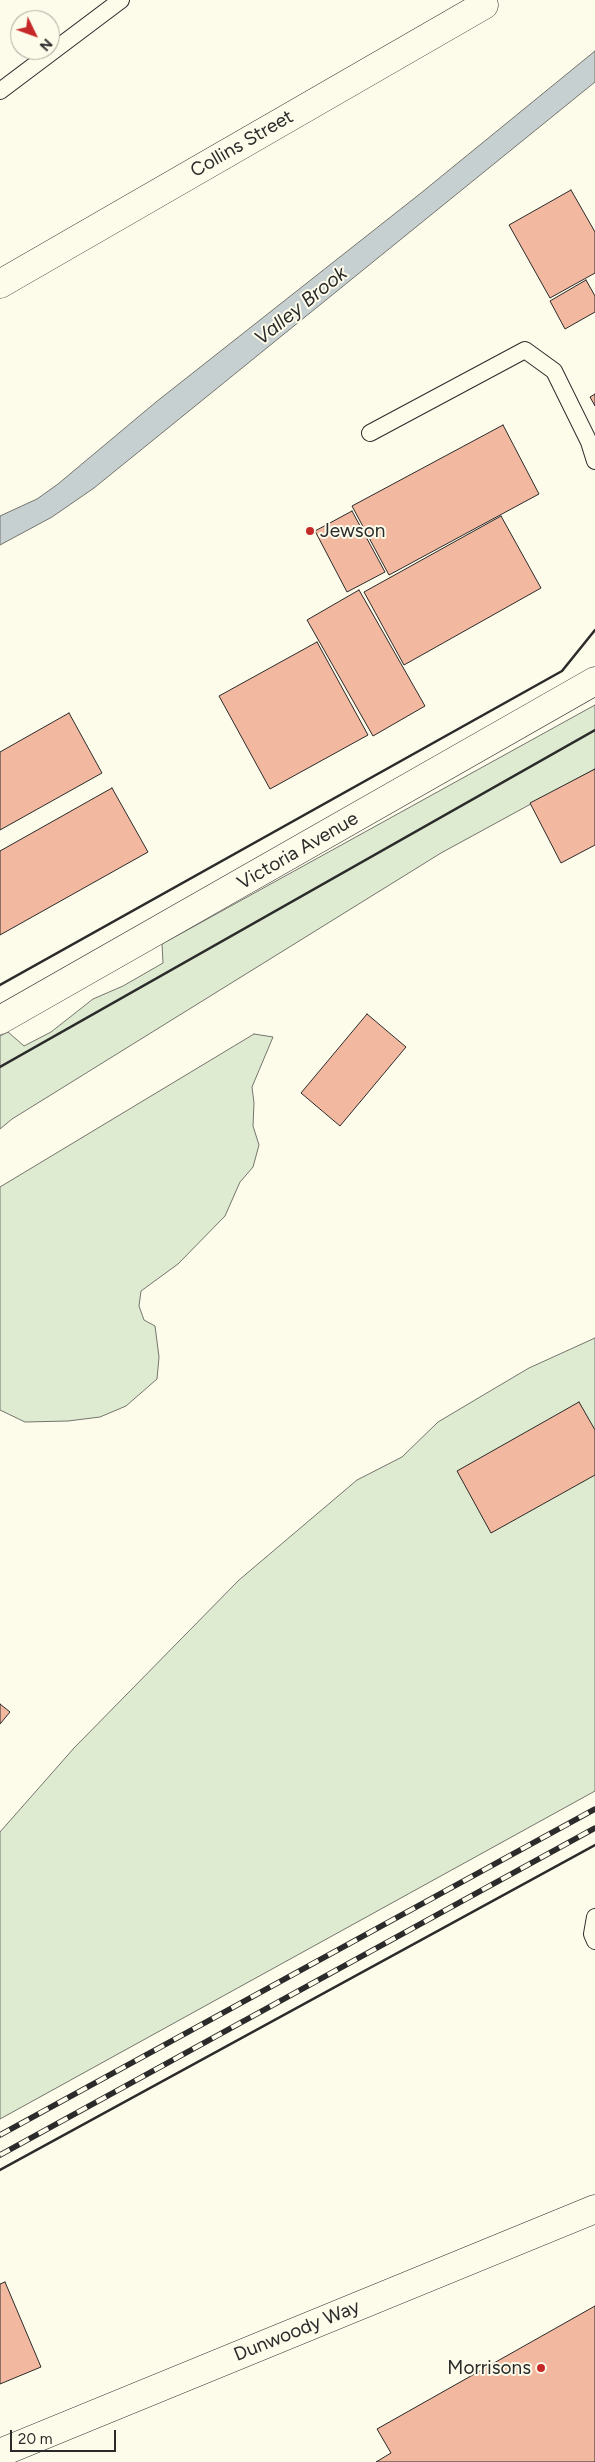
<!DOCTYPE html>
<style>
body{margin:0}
#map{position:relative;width:595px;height:2462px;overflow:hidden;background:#fdfbea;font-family:Figtree,sans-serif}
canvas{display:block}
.north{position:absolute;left:10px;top:10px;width:50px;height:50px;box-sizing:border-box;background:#fdfbea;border:1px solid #a9a89e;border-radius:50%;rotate:132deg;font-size:14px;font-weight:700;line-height:20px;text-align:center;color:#2b2b2b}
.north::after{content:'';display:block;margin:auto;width:18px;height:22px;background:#c62828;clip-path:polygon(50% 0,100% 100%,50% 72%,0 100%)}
.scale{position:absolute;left:10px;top:2430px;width:106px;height:22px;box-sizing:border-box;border:2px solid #2b2b2b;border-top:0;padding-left:6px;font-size:15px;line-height:18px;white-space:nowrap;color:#2b2b2b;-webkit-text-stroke:4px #fdfbea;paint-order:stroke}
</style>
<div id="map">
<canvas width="595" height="2462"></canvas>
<div class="north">N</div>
<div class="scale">20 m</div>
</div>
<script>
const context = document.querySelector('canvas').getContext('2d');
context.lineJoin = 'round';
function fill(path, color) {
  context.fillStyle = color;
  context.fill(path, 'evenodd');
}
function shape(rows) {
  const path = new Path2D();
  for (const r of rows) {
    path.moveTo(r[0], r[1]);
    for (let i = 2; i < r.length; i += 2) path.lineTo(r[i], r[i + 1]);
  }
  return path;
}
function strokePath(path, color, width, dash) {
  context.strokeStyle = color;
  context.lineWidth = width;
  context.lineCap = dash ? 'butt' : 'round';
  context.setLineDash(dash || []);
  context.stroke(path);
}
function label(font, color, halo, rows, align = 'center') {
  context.font = font + ' Figtree,sans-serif';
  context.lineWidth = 4;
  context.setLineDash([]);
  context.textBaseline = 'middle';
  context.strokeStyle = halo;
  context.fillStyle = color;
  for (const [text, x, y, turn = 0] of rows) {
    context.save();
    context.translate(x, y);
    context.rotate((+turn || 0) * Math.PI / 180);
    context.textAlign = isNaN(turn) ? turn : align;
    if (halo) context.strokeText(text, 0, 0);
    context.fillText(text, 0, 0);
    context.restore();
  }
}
const green = shape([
 [595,705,595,769,441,853,12,1119,0,1129,0,1036,8,1032,24,1046,51,1032,93,999,123,986,163,963,162,944,595,705],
 [254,1034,273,1037,252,1087,254,1103,253,1126,259,1145,253,1167,240,1182,225,1216,178,1264,141,1291,139,1306,144,1320,155,1326,159,1357,157,1379,126,1406,100,1417,68,1421,25,1422,0,1410,0,1187,254,1034],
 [595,1338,595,1791,0,2119,0,1832,74,1748,239,1580,357,1480,402,1457,438,1422,480,1397,529,1368,595,1338]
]);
fill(green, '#deebd1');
strokePath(green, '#74746e', 1);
const water = shape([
 [595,51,595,82,94,488,52,517,0,545,0,516,37,499,58,484,156,402,421,193,595,51]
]);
fill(water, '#c7d0d0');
strokePath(water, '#74746e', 1);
const building = shape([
 [571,190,595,232,595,273,550,298,509,225,571,190],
 [586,280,595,296,595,312,565,329,550,301,586,280],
 [595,394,595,406,590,397,595,394],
 [503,425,539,494,389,575,352,506,503,425],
 [352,511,385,572,347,592,315,531,352,511],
 [501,516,541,588,404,665,364,592,501,516],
 [359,590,425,706,373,736,307,620,359,590],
 [317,642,368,735,270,789,219,696,317,642],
 [69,713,102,773,0,830,0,752,69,713],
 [595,769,595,845,561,863,530,803,595,769],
 [112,788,148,852,0,935,0,851,112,788],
 [367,1014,406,1047,340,1126,301,1093,367,1014],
 [579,1402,595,1430,595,1475,491,1533,457,1471,579,1402],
 [0,1704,10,1712,0,1724,0,1704],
 [5,2282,41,2367,0,2384,0,2284,5,2282],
 [595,2306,595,2462,376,2462,391,2453,377,2429,595,2306]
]);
fill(building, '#f2b8a0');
strokePath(building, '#2b2b2b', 1);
const lane = shape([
 [0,91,121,0],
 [370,433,525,350,554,371,589,442,595,461],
 [595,1917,592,1934,595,1941]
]);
const street = shape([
 [0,284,484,5]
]);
const secondary = shape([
 [0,1020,595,681]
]);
const primary = shape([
 [0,2453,595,2209]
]);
strokePath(lane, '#2b2b2b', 18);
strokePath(street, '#2b2b2b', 29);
strokePath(secondary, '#2b2b2b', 29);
strokePath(primary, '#2b2b2b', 29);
strokePath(lane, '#fdfbea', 16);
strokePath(street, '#fdfbea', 28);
strokePath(secondary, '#fdfbea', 28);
strokePath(primary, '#fdfbea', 28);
const rail = shape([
 [0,2135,595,1809],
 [0,2155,595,1828]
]);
strokePath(rail, '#2b2b2b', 5.5);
strokePath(rail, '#fdfbea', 4, [11]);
strokePath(shape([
 [0,2170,595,1845]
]), '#2b2b2b', 1, [6, 2.5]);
strokePath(shape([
 [0,985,562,671,595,630],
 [0,1067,595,730],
 [0,2170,595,1845]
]), '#2b2b2b', 2.5);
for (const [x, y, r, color] of [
 [310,531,5,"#c62828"],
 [541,2368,5,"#c62828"]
]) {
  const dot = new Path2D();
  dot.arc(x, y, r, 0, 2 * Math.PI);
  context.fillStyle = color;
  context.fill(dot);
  strokePath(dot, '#fdfbea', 2);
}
label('19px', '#2b2b2b', '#fdfbea', [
 ["Collins Street",242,144,-30],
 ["Victoria Avenue",298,851,-30],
 ["Dunwoody Way",297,2331,-22]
]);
label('19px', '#2b2b2b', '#fdfbea', [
 ["Jewson",320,531],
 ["Morrisons",531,2368,"right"]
], 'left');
label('italic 20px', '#2b2b2b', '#fdfbea', [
 ["Valley Brook",301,306,-39]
]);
</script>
